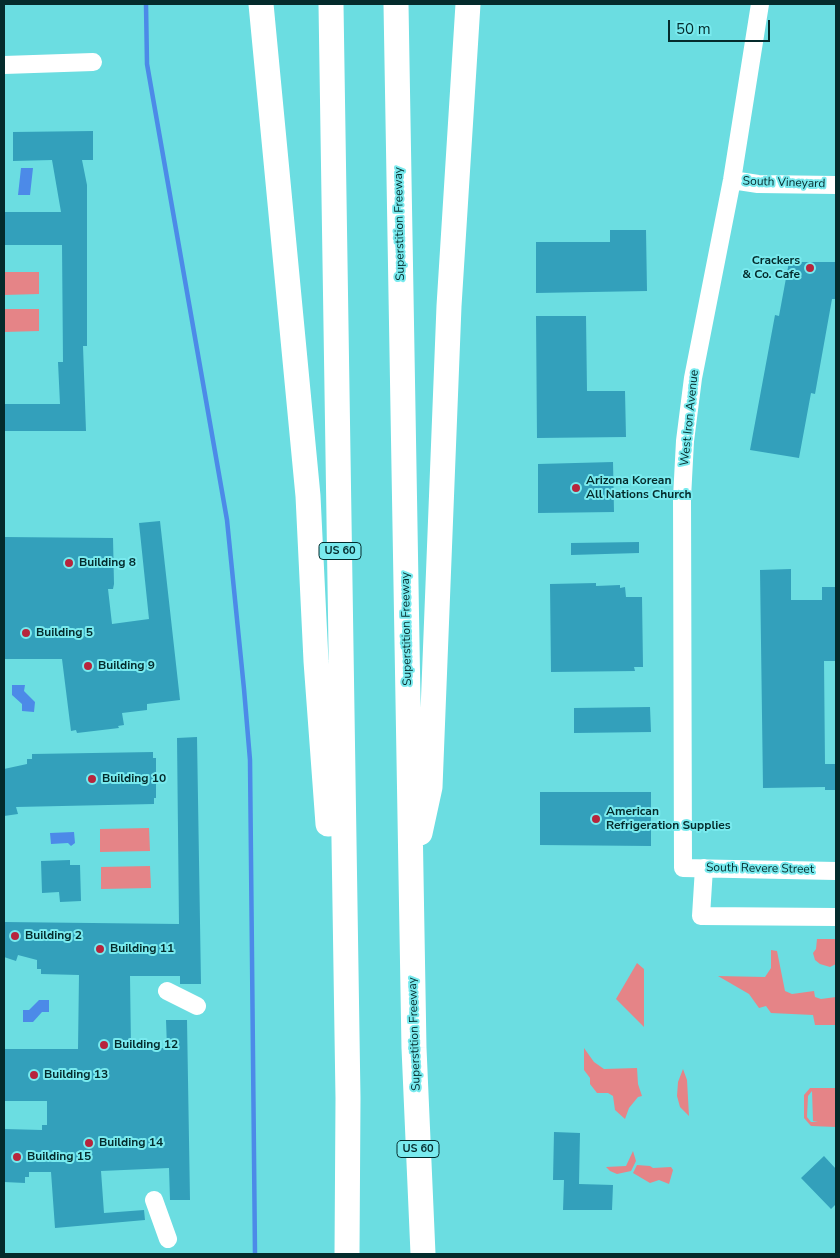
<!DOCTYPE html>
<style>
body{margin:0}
#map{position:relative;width:840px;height:1258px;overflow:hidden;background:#6bdde1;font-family:"Nunito Sans",sans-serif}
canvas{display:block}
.frame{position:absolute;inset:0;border:5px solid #042b2c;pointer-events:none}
.scale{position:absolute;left:668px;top:20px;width:102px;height:22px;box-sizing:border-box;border:2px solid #042b2c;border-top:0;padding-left:6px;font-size:15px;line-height:18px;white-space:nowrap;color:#042b2c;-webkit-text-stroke:4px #79eaee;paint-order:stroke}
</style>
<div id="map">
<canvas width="840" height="1258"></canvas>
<div class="frame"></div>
<div class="scale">50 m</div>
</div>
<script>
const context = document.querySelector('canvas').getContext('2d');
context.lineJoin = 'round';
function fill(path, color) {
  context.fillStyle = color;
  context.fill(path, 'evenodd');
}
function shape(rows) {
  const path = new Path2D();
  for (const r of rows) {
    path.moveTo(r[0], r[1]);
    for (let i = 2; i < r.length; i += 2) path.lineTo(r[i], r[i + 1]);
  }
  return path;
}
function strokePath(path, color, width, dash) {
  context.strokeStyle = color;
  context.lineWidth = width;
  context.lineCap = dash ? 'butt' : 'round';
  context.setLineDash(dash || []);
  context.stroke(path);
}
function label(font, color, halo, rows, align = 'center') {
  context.font = font + ' "Nunito Sans",sans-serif';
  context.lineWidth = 4;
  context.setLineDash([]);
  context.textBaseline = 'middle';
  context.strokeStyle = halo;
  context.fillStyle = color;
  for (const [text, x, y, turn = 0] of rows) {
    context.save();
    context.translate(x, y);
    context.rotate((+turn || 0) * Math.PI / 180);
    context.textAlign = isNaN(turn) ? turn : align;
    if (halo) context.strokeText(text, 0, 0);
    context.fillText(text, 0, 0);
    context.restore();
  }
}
fill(shape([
 [4,272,39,272,39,294,4,295],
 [4,309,39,309,39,331,4,332],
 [149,828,150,851,100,852,100,829],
 [150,866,151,888,101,889,101,867],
 [817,939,836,939,836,964,830,967,820,964,815,960,813,953,816,949],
 [771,950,777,951,785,991,792,994,814,991,815,997,821,999,836,997,836,1025,815,1025,813,1015,771,1013,766,1006,759,1008,749,994,718,976,765,977,771,968],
 [637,963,644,969,644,1027,616,999],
 [584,1048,594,1062,604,1069,637,1068,638,1084,642,1096,638,1097,629,1108,625,1119,615,1110,613,1096,608,1093,597,1093,590,1084,590,1078,584,1070],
 [683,1069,687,1080,689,1116,680,1107,677,1096,678,1082],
 [810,1088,836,1088,836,1127,811,1126,804,1118,804,1095],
 [812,1091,813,1121,818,1122,811,1122,807,1117,808,1096],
 [633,1151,636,1161,631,1171,617,1174,610,1171,606,1167,626,1166],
 [637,1165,650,1166,653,1168,671,1167,673,1170,669,1184,659,1180,650,1183,633,1173]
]), '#e58487');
fill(shape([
 [21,168,33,168,30,195,18,195],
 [12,685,25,685,24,691,35,702,34,712,22,711,22,704,12,695],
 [74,832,75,843,71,846,68,843,51,844,50,833],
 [39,1000,49,1000,49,1012,42,1012,33,1022,23,1022,23,1010,29,1010]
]), '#4c8ae8');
strokePath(shape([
 [146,4,147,64,227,520,244,689,250,760,255,1254]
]), '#4c8ae8', 4.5);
fill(shape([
 [93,131,93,160,82,160,87,185,87,346,83,346,86,431,4,431,4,404,60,404,58,362,63,362,62,245,4,245,4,212,61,212,52,160,13,161,13,132],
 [610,230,646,230,647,291,536,293,536,242,610,242],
 [789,262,836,262,836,299,832,299,815,394,811,393,799,458,750,450,775,315,779,316],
 [536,316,586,316,587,391,625,391,626,437,537,438],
 [613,462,614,512,538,513,538,464],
 [160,521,180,700,147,704,147,710,122,713,124,725,118,726,119,728,77,733,76,730,71,731,62,659,4,659,4,537,113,538,114,584,113,589,108,589,112,624,149,619,139,523],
 [639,542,639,553,571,555,571,543],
 [791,569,791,600,822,600,822,587,836,587,836,661,824,661,825,764,836,764,836,790,825,790,825,787,763,788,760,570],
 [596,583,596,586,620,585,620,588,625,587,626,597,642,597,643,667,634,667,635,671,551,672,550,584],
 [650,707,651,732,574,733,574,708],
 [197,737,201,984,180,984,180,976,130,976,131,1048,167,1048,166,1020,187,1020,190,1200,170,1200,169,1168,101,1171,104,1213,144,1210,145,1220,55,1228,51,1172,29,1172,29,1177,25,1177,25,1183,4,1182,4,1129,42,1130,42,1125,47,1125,47,1101,4,1101,4,1049,78,1049,79,975,41,974,41,969,37,969,37,960,18,955,16,961,4,957,4,922,179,924,177,738],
 [153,752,153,758,156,758,156,798,154,798,154,804,16,807,18,814,4,816,4,769,27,764,27,759,32,759,32,754],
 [540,792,651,792,651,846,540,845],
 [70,860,70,865,80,865,81,901,60,902,59,892,42,893,41,861],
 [554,1132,580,1133,579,1184,613,1185,612,1210,563,1210,564,1180,553,1180],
 [824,1156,836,1169,836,1204,831,1209,801,1178]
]), '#33a0bb');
strokePath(shape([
 [760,4,732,180,693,378,685,441,682,498,683,868,836,871],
 [4,65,93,62],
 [732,180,758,184,836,185],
 [704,868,701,916,836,917],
 [167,991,197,1006],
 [154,1200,168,1239]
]), '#fff', 18);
strokePath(shape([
 [261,4,308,496,316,661,328,824],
 [331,4,348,1098,347,1254],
 [396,4,414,1048,423,1254],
 [420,833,430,787,449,306,468,4]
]), '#fff', 25);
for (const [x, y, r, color] of [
 [810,268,5,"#b7253c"],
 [576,488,5,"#b7253c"],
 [69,563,5,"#b7253c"],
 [26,633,5,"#b7253c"],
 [88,666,5,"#b7253c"],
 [92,779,5,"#b7253c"],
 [596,819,5,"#b7253c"],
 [15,936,5,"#b7253c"],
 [100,949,5,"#b7253c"],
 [104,1045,5,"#b7253c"],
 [34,1075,5,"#b7253c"],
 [89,1143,5,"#b7253c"],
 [17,1157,5,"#b7253c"]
]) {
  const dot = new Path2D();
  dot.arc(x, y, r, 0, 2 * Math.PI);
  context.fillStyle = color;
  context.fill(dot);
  strokePath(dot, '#79eaee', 2);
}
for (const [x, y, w] of [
 [340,551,42],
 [418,1149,42]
]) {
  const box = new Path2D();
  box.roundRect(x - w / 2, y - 8.5, w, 17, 4);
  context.fillStyle = '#79eaee';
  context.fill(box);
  strokePath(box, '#042b2c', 1);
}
label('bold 11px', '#042b2c', null, [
 ["US 60",340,551],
 ["US 60",418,1149]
]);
label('12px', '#042b2c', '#79eaee', [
 ["South Vineyard",784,183,2],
 ["Superstition Freeway",400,224,-91],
 ["West Iron Avenue",690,418,-84],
 ["Superstition Freeway",407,629,-91],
 ["South Revere Street",760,869,1],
 ["Superstition Freeway",415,1034,-92]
]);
label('bold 12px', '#042b2c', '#79eaee', [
 ["Crackers",800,261,"right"],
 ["& Co. Cafe",800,275,"right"],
 ["Arizona Korean",586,481],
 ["All Nations Church",586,495],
 ["Building 8",79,563],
 ["Building 5",36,633],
 ["Building 9",98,666],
 ["Building 10",102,779],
 ["American",606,812],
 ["Refrigeration Supplies",606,826],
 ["Building 2",25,936],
 ["Building 11",110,949],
 ["Building 12",114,1045],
 ["Building 13",44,1075],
 ["Building 14",99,1143],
 ["Building 15",27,1157]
], 'left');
</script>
